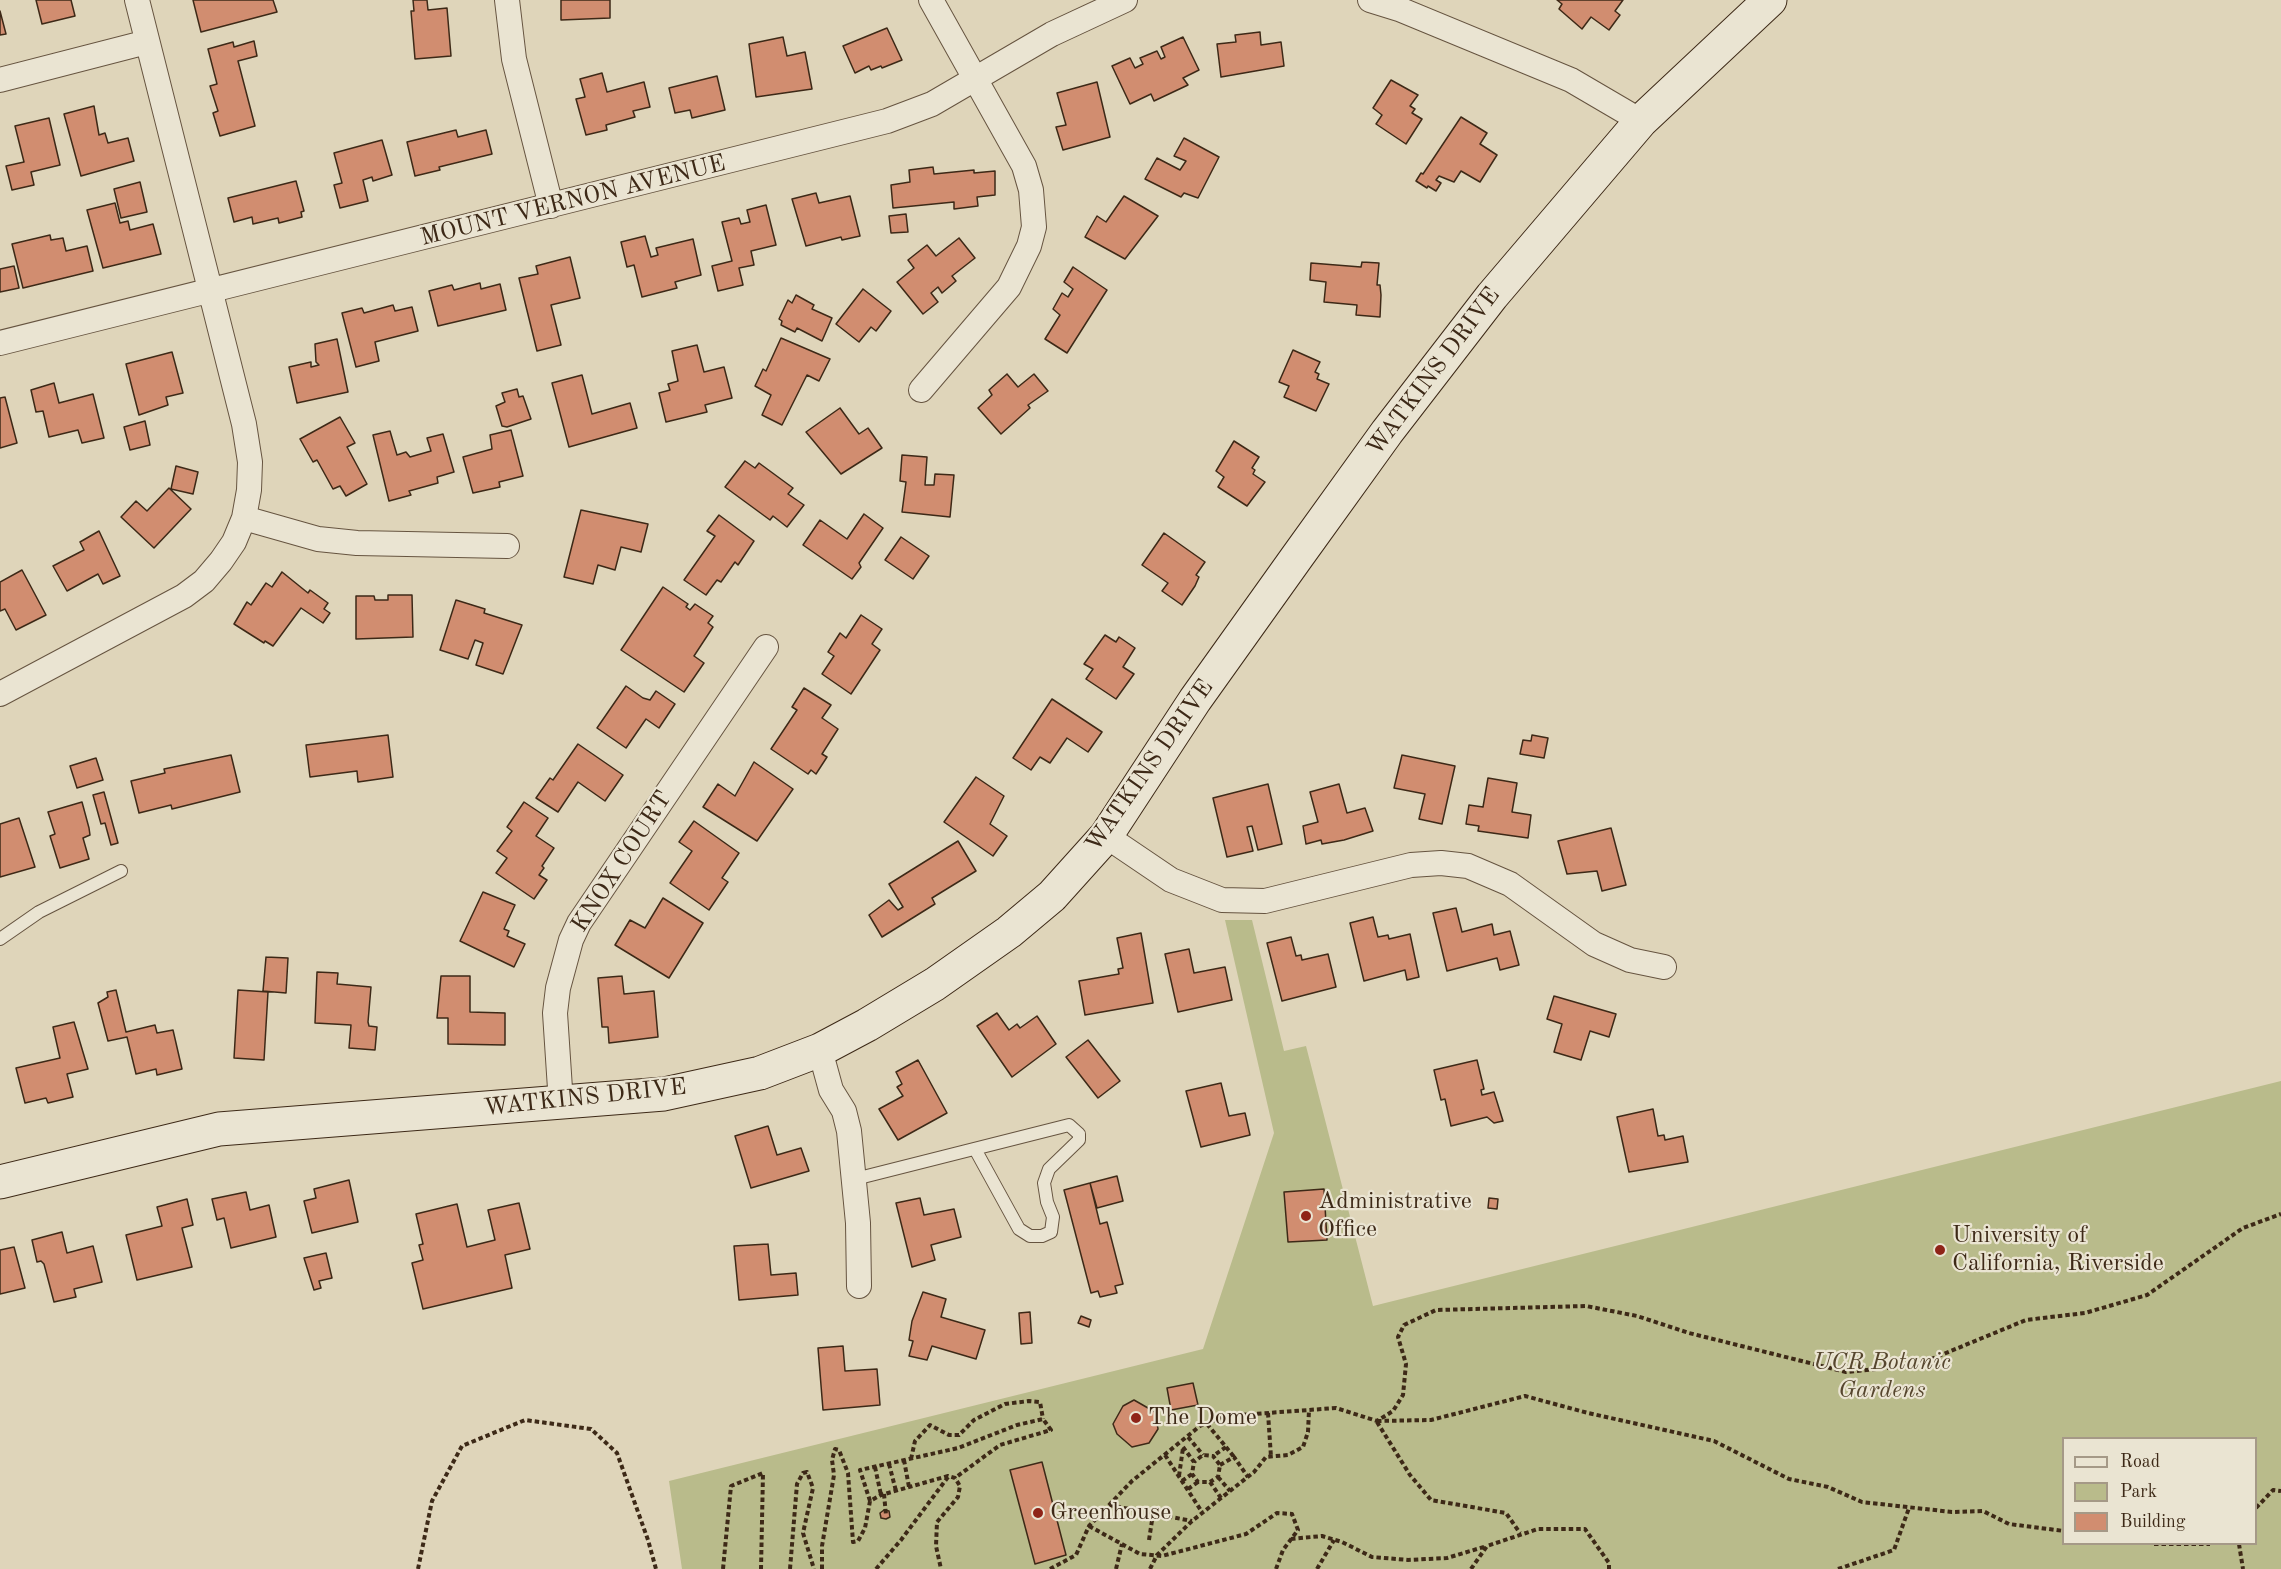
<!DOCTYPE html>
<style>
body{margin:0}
#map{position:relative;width:2281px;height:1569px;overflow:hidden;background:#dfd5ba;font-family:"Old Standard TT",serif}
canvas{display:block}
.legend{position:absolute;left:2062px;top:1437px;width:195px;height:108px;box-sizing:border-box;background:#eae4d2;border:2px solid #a59987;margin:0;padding:8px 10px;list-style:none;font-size:18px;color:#3d2917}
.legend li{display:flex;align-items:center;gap:12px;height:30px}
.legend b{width:30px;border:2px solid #a59987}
</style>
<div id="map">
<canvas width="2281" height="1569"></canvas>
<ul class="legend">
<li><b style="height:8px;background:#eae4d2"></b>Road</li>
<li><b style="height:16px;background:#b9bb8b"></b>Park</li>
<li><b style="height:16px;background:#d18d70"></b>Building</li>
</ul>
</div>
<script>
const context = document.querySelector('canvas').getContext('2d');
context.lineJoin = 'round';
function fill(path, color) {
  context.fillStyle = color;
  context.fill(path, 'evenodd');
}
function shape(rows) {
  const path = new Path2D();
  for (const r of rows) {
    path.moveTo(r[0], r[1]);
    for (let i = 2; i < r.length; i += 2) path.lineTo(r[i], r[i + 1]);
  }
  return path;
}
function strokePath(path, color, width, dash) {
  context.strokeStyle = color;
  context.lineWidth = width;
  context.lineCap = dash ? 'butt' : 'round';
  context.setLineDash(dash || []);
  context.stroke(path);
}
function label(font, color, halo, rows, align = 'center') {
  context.font = font + ' "Old Standard TT",serif';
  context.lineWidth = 4.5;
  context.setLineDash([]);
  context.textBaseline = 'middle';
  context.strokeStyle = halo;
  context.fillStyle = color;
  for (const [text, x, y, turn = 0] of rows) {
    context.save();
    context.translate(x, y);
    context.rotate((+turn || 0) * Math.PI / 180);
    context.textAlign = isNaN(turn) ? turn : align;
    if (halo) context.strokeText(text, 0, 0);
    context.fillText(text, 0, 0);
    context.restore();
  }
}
fill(shape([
 [1225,920,1252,920,1284,1051,1306,1046,1373,1306,2281,1081,2281,1569,682,1569,669,1481,1203,1349,1274,1133],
 [2064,1438,2256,1438,2256,1544,2064,1544]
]), '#b9bb8b');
const building = shape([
 [36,0,71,0,75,16,42,24,36,0],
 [193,0,273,0,277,12,201,32,193,0],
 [413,0,427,0,428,10,447,8,451,56,415,59,411,11,414,11,413,0],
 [561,0,610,0,610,18,561,20,561,0],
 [1557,0,1623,0,1615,11,1620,15,1609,30,1591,17,1582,29,1559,9,1562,4,1557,0],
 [0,11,6,34,0,35,0,11],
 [887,28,902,60,882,68,881,66,871,70,869,66,855,73,843,46,887,28],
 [1260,32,1261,45,1281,42,1284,66,1221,77,1217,44,1236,42,1235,35,1260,32],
 [783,37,787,56,805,52,812,89,756,97,749,44,783,37],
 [1183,37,1199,70,1183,78,1188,85,1154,101,1151,94,1130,104,1112,66,1130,58,1135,68,1143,64,1140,58,1157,51,1161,59,1165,57,1161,47,1183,37],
 [254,41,257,56,238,61,255,126,220,136,213,113,218,111,210,86,217,84,208,49,233,42,234,47,254,41],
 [602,73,607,92,644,82,650,107,633,111,635,117,606,125,607,130,586,135,576,99,585,97,580,79,602,73],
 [717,76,725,110,692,118,690,110,675,113,669,88,717,76],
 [1391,80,1418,95,1410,106,1415,109,1412,113,1422,119,1406,144,1376,124,1382,115,1373,108,1391,80],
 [1097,82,1110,137,1063,150,1056,127,1066,125,1057,93,1097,82],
 [94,106,99,135,105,133,108,143,128,138,134,161,81,176,64,114,94,106],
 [1461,117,1487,133,1480,144,1497,155,1480,182,1461,171,1454,182,1439,176,1436,180,1441,183,1436,191,1428,186,1427,188,1416,181,1421,173,1423,174,1461,117],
 [49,118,60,165,31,172,34,185,12,190,6,166,24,162,15,126,49,118],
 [456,130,458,137,486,130,492,154,439,167,440,170,415,176,407,142,456,130],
 [1184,138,1219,157,1198,198,1184,193,1181,197,1145,179,1157,158,1180,170,1186,161,1174,156,1184,138],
 [382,140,392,175,373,181,372,177,363,180,368,201,340,208,334,185,342,183,334,153,382,140],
 [933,167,934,174,974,170,974,173,995,171,995,195,977,197,978,206,954,209,954,202,893,208,891,185,910,182,909,170,933,167],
 [296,181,304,211,301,212,302,217,279,223,278,218,253,224,252,217,234,222,228,198,296,181],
 [140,182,147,212,121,218,114,189,140,182],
 [816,193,819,203,850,196,860,236,842,240,841,237,806,246,792,199,816,193],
 [1124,196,1158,216,1125,259,1085,237,1097,216,1106,222,1124,196],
 [115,203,120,223,128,221,130,230,153,224,161,254,103,268,87,210,115,203],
 [766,205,776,245,751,251,754,265,739,268,743,285,718,291,712,266,732,261,722,222,739,218,741,224,750,222,747,210,766,205],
 [906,214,908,232,891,233,889,216,906,214],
 [50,235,51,240,63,238,66,251,87,246,93,271,23,288,12,244,50,235],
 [645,236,651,257,658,255,656,248,693,239,701,275,675,282,677,288,642,297,634,265,627,267,621,242,645,236],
 [959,238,975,258,952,276,956,281,942,293,938,287,931,293,938,302,923,314,897,282,914,268,908,260,927,245,936,256,959,238],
 [570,257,580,298,551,305,561,345,537,351,519,278,538,274,536,266,570,257],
 [1362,262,1379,263,1377,285,1380,285,1381,295,1380,317,1356,315,1357,305,1324,302,1326,282,1310,280,1311,263,1361,267,1362,262],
 [14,266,19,288,0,292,0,269,14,266],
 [1073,267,1107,290,1067,353,1045,339,1060,315,1053,309,1062,293,1068,297,1073,289,1064,282,1073,267],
 [480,283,481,289,500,284,506,310,438,326,429,291,452,285,454,290,480,283],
 [863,289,891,311,876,331,871,327,859,342,836,324,863,289],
 [796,295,814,305,812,309,832,318,822,341,797,328,795,332,781,325,782,321,779,319,788,300,792,303,796,295],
 [393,305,395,311,412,307,418,331,375,342,379,361,356,367,342,313,362,308,364,313,393,305],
 [781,338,830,359,819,381,807,375,782,425,762,415,771,395,755,386,763,369,766,371,781,338],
 [337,339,348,392,297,403,289,367,311,362,311,367,319,365,316,362,315,344,337,339],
 [697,345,704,372,724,367,732,398,705,405,707,412,666,422,659,393,670,390,668,384,678,381,672,351,697,345],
 [1293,350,1320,362,1315,372,1319,374,1317,379,1329,384,1316,411,1284,397,1289,386,1279,382,1293,350],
 [172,352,183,393,166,397,168,405,139,415,126,364,172,352],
 [1007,374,1018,387,1034,374,1048,391,1028,405,1030,408,1001,434,978,408,992,395,989,390,1007,374],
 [582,375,592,414,630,403,637,428,569,447,552,383,582,375],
 [54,383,59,403,93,394,104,438,82,443,78,430,49,437,43,411,36,412,31,390,54,383],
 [517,389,519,397,523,396,531,419,507,427,502,426,496,406,505,402,502,393,517,389],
 [5,397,17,443,0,448,0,398,5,397],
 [840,408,859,434,868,428,882,448,841,474,806,432,840,408],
 [340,417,355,443,347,447,367,484,346,496,340,486,333,489,317,460,313,462,300,439,340,417],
 [145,421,150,445,130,450,124,427,145,421],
 [511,430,523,476,499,482,500,487,473,493,463,457,492,449,490,435,511,430],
 [390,431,397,455,406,452,410,457,431,451,427,438,443,434,454,472,437,477,438,483,409,491,411,495,389,501,373,435,390,431],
 [1234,441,1259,457,1252,468,1255,470,1253,474,1265,482,1247,506,1218,487,1224,477,1216,471,1234,441],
 [902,455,927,457,925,485,934,485,935,474,954,475,950,517,902,512,906,482,900,481,902,455],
 [745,461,755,468,759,463,793,488,788,494,804,505,787,527,773,516,770,520,725,487,745,461],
 [176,466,198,472,193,494,171,489,176,466],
 [169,488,191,509,154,548,121,517,136,501,147,511,169,488],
 [581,510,648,524,641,552,621,547,615,570,598,565,593,584,564,577,581,510],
 [864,514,883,528,859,563,861,567,852,579,803,545,820,520,847,539,864,514],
 [719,515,754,541,738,565,735,562,721,582,717,580,706,595,684,580,715,536,707,531,719,515],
 [99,531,120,576,103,584,98,574,67,591,53,566,84,550,80,542,99,531],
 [1164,533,1205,562,1196,575,1199,577,1195,586,1182,605,1162,591,1168,583,1142,565,1164,533],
 [901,537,929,556,913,579,885,560,901,537],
 [22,570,46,615,16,630,5,609,0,611,0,582,22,570],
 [282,572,308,593,310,590,328,603,324,609,330,613,323,623,301,608,273,646,265,641,264,643,234,624,247,602,251,605,266,583,272,587,282,572],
 [663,587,688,604,686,607,690,610,695,604,713,616,708,623,713,627,694,656,704,663,684,692,621,650,663,587],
 [388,595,412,595,413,637,356,639,356,596,374,596,375,600,388,600,388,595],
 [456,600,485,609,484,613,522,625,503,674,476,665,483,643,475,640,468,659,440,650,456,600],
 [861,615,882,629,872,644,880,650,851,694,822,674,834,656,828,652,840,633,846,638,861,615],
 [1105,635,1116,642,1119,637,1135,648,1123,667,1134,674,1116,699,1086,679,1093,669,1084,664,1105,635],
 [626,686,643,698,650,700,656,691,675,704,659,728,646,719,626,748,597,728,626,686],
 [804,688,831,705,822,718,838,729,822,754,827,757,816,774,811,770,808,774,771,749,797,710,792,707,804,688],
 [1052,699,1102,732,1088,752,1067,738,1050,763,1040,757,1031,770,1013,758,1052,699],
 [388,735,393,777,358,782,357,771,310,777,306,745,388,735],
 [1532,735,1548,738,1544,758,1520,754,1523,740,1531,741,1532,735],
 [578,744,623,775,605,801,578,782,558,812,536,798,550,778,553,780,578,744],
 [231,755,240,792,172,809,171,805,139,813,131,781,165,773,164,769,231,755],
 [1402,755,1455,766,1442,824,1419,819,1425,794,1394,788,1402,755],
 [96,758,103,780,77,788,70,766,96,758],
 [754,762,793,789,757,841,703,807,718,784,735,796,754,762],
 [976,777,1004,796,990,824,1007,836,993,856,944,822,976,777],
 [1488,778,1517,783,1512,812,1531,815,1528,838,1478,831,1479,826,1466,824,1469,805,1483,807,1488,778],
 [1268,784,1282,844,1258,850,1252,826,1247,827,1253,851,1227,857,1213,798,1268,784],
 [1339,784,1347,813,1365,808,1373,831,1344,840,1322,844,1321,840,1306,844,1303,826,1318,822,1310,792,1339,784],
 [104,792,118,843,111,845,105,823,101,824,93,795,104,792],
 [82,802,89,828,90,835,83,838,89,859,60,868,50,836,55,834,48,812,82,802],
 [524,802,548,818,536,836,554,848,542,866,544,868,539,875,547,880,534,899,496,873,507,858,497,851,512,831,507,827,524,802],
 [19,818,35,867,0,877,0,824,19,818],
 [694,821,739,853,722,878,728,882,709,910,670,883,692,851,679,842,694,821],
 [1611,828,1626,885,1602,891,1597,871,1567,874,1558,841,1611,828],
 [958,841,976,871,932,898,935,904,882,937,869,915,889,900,898,910,903,907,889,884,958,841],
 [483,892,515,905,504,929,509,931,507,936,525,944,514,967,460,941,483,892],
 [663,898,703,923,669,978,615,945,630,920,645,928,663,898],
 [1456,908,1462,932,1492,924,1494,935,1510,931,1519,965,1500,970,1497,958,1447,971,1433,913,1456,908],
 [1373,917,1378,937,1388,935,1389,939,1410,934,1419,977,1407,980,1405,970,1364,981,1350,923,1373,917],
 [1141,933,1153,1003,1085,1015,1079,981,1119,974,1118,969,1123,968,1117,938,1141,933],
 [1291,937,1296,956,1301,955,1302,960,1328,954,1336,987,1282,1001,1267,943,1291,937],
 [1189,949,1194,973,1225,967,1232,1000,1178,1012,1165,954,1189,949],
 [266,957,288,958,286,993,263,991,266,957],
 [317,972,338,973,337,984,371,987,368,1022,369,1026,377,1027,375,1050,349,1048,351,1025,315,1023,317,972],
 [441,976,470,976,470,1012,505,1013,505,1045,448,1044,448,1018,437,1018,441,976],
 [622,976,624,994,654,991,658,1037,609,1043,608,1027,602,1027,598,978,622,976],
 [116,990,126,1032,155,1025,157,1033,173,1030,182,1069,157,1075,156,1069,136,1074,127,1037,108,1041,98,1003,108,997,107,992,116,990],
 [238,990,268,992,264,1060,234,1058,238,990],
 [1554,996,1616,1014,1609,1037,1590,1031,1581,1060,1554,1052,1562,1024,1547,1019,1554,996],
 [997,1013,1009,1030,1017,1024,1020,1028,1037,1016,1056,1044,1012,1077,977,1026,997,1013],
 [74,1022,88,1069,67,1074,73,1097,48,1103,46,1098,25,1103,16,1068,60,1058,53,1027,74,1022],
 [1088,1040,1120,1081,1098,1098,1066,1057,1088,1040],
 [918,1060,947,1113,898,1140,879,1109,903,1096,897,1087,902,1084,896,1072,918,1060],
 [1477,1060,1484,1089,1481,1090,1482,1095,1494,1092,1503,1121,1494,1123,1487,1117,1451,1126,1445,1099,1441,1100,1434,1070,1477,1060],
 [1221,1083,1229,1116,1245,1113,1250,1135,1201,1147,1186,1091,1221,1083],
 [1653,1109,1658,1136,1664,1135,1665,1140,1683,1136,1688,1162,1629,1172,1617,1117,1653,1109],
 [768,1126,777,1155,801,1148,809,1171,751,1188,735,1136,768,1126],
 [1117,1176,1123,1201,1097,1208,1090,1183,1117,1176],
 [349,1180,358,1222,312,1233,304,1201,316,1198,314,1189,349,1180],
 [1090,1183,1100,1224,1107,1222,1123,1284,1115,1286,1117,1293,1100,1297,1098,1291,1091,1293,1064,1190,1090,1183],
 [1324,1189,1327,1240,1288,1242,1284,1192,1324,1189],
 [246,1192,250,1210,269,1205,276,1237,231,1248,224,1218,217,1220,212,1199,246,1192],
 [920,1198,924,1215,954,1209,961,1237,931,1245,935,1260,912,1267,896,1203,920,1198],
 [1489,1198,1498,1199,1497,1209,1488,1208,1489,1198],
 [187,1199,193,1225,182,1228,192,1267,137,1280,126,1235,162,1226,157,1207,187,1199],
 [519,1203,530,1249,505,1255,512,1288,423,1309,412,1263,423,1260,419,1245,423,1244,416,1214,457,1204,467,1247,495,1240,488,1210,519,1203],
 [62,1232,67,1253,93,1246,102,1282,74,1289,76,1297,54,1302,44,1264,41,1261,37,1262,32,1240,62,1232],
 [768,1244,771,1275,796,1273,798,1295,739,1300,734,1246,768,1244],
 [14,1247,25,1288,0,1294,0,1250,14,1247],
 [326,1253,332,1278,319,1281,321,1288,314,1290,304,1258,326,1253],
 [923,1292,946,1299,941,1317,985,1330,976,1359,932,1346,927,1360,909,1356,913,1341,909,1340,912,1321,923,1292],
 [1030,1312,1032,1343,1021,1344,1019,1313,1030,1312],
 [1081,1316,1091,1320,1089,1327,1078,1323,1081,1316],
 [843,1346,845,1371,877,1369,880,1405,823,1410,818,1348,843,1346],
 [1193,1383,1198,1405,1171,1410,1167,1388,1193,1383],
 [1134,1400,1155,1412,1158,1429,1149,1443,1132,1447,1117,1434,1113,1424,1123,1406,1134,1400],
 [1042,1462,1066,1555,1035,1564,1010,1470,1042,1462],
 [884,1510,889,1511,890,1517,886,1519,881,1518,880,1513,884,1510]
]);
fill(building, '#d18d70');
strokePath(building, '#3d2917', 1.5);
const lane = shape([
 [0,939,39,912,121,871],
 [855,1179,1069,1125,1079,1134,1079,1140,1049,1169,1044,1183,1047,1202,1053,1217,1051,1232,1042,1236,1030,1236,1019,1229,975,1149]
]);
const street = shape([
 [507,0,514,59,551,206],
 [1370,0,1399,9,1571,80,1641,121],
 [0,80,147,42],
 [0,343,887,121,932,104,1052,34,1125,0],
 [921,390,1009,287,1029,246,1034,227,1031,190,1024,166,931,0],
 [244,518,318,539,357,543,507,546],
 [0,694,184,596,204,581,221,561,234,542,244,518,249,490,250,462,244,424,137,0],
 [1106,836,1171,880,1222,900,1265,901,1411,865,1441,863,1468,866,1510,884,1594,944,1630,960,1664,967],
 [820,1050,831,1090,844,1111,849,1131,858,1223,859,1286],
 [561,1104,555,1013,558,988,571,940,579,923,766,647]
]);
const secondary = shape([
 [0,1182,219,1129,664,1094,760,1073,820,1050,867,1025,935,984,1009,932,1052,896,1106,836,1195,700,1297,557,1387,432,1492,296,1641,121,1770,0]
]);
strokePath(lane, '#665440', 14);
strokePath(street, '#665440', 26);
strokePath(secondary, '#3d2917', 35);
strokePath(shape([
 [1268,1413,1271,1457],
 [1377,1421,1431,1420,1525,1396,1588,1413,1714,1441,1789,1479,1828,1487,1862,1502,1952,1512,1983,1511,2009,1524,2064,1531],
 [1377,1422,1410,1475,1431,1500,1506,1513,1520,1533],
 [1207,1424,1226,1447,1213,1456],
 [1188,1437,1203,1455],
 [1183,1447,1194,1462,1192,1474,1198,1482,1210,1482,1218,1477,1220,1465,1213,1456,1203,1455,1194,1462],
 [1226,1447,1234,1457],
 [1165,1455,1202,1512],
 [911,1459,915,1441,930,1425,949,1435,959,1435,974,1420,1005,1404,1029,1401,1040,1402,1043,1419],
 [904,1460,909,1487],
 [889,1464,896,1491],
 [1220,1465,1234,1457,1248,1477],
 [875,1467,881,1495],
 [1179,1476,1183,1448],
 [1218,1477,1230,1491],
 [1182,1481,1192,1474],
 [1210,1482,1221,1498],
 [1188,1489,1198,1482],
 [884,1494,886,1515],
 [870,1501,860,1470,958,1448,1017,1425,1043,1419,1051,1430,1000,1445,955,1478],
 [1109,1505,1192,1521],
 [2256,1508,2273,1490,2281,1491],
 [1089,1526,1140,1554,1162,1556,1246,1534,1277,1513,1292,1514,1298,1530,1283,1550,1276,1569],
 [1291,1539,1322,1536,1342,1542,1372,1557,1408,1560,1447,1558,1487,1546],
 [1149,1540,1153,1514],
 [2154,1544,2210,1544],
 [2239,1544,2243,1569],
 [418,1569,432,1501,462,1446,525,1420,591,1429,617,1453,648,1540,656,1569],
 [723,1569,731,1486,763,1473,761,1569],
 [790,1569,797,1484,803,1473,807,1472,813,1488,803,1533,814,1569],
 [822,1569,822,1546,834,1475,832,1460,835,1449,839,1450,848,1473,853,1542,858,1541,865,1528,870,1501,881,1495,948,1476,955,1478,960,1486,958,1497,937,1522,936,1546,941,1569],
 [876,1569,901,1540,948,1477],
 [1050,1569,1076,1555,1089,1526,1132,1481,1200,1426,1226,1416,1336,1408,1377,1421,1393,1411,1403,1395,1406,1364,1398,1337,1404,1325,1436,1310,1586,1306,1637,1316,1689,1333,1846,1372,1887,1368,1924,1362,2026,1320,2085,1313,2147,1295,2243,1228,2281,1214],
 [1116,1569,1122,1544],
 [1150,1569,1157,1555,1192,1521,1254,1472,1266,1457,1288,1455,1303,1447,1308,1432,1309,1410],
 [1317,1569,1334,1540],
 [1471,1569,1487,1546,1538,1529,1585,1529,1609,1563,1609,1569],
 [1838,1569,1894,1550,1909,1508]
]), '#3d2917', 4, [4.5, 3]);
strokePath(lane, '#eae4d2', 12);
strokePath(street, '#eae4d2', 24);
strokePath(secondary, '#eae4d2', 33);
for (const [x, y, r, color] of [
 [1306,1216,6,"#8f2418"],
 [1940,1250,6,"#8f2418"],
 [1136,1418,6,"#8f2418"],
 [1038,1513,6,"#8f2418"]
]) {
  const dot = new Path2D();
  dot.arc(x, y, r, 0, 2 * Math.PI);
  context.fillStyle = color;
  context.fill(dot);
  strokePath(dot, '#eae4d2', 2);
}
label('24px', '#3d2917', '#eae4d2', [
 ["MOUNT VERNON AVENUE",573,201,-14],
 ["WATKINS DRIVE",1434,372,-53],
 ["WATKINS DRIVE",1150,766,-55],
 ["KNOX COURT",622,862,-57],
 ["WATKINS DRIVE",585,1098,-6]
]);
label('24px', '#3d2917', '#eae4d2', [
 ["Administrative",1318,1202],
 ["Office",1318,1230],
 ["University of",1952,1236],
 ["California, Riverside",1952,1264],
 ["The Dome",1148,1418],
 ["Greenhouse",1050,1513]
], 'left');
label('italic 24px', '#56462e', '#eae4d2', [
 ["UCR Botanic",1882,1363],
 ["Gardens",1882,1391]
]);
</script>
